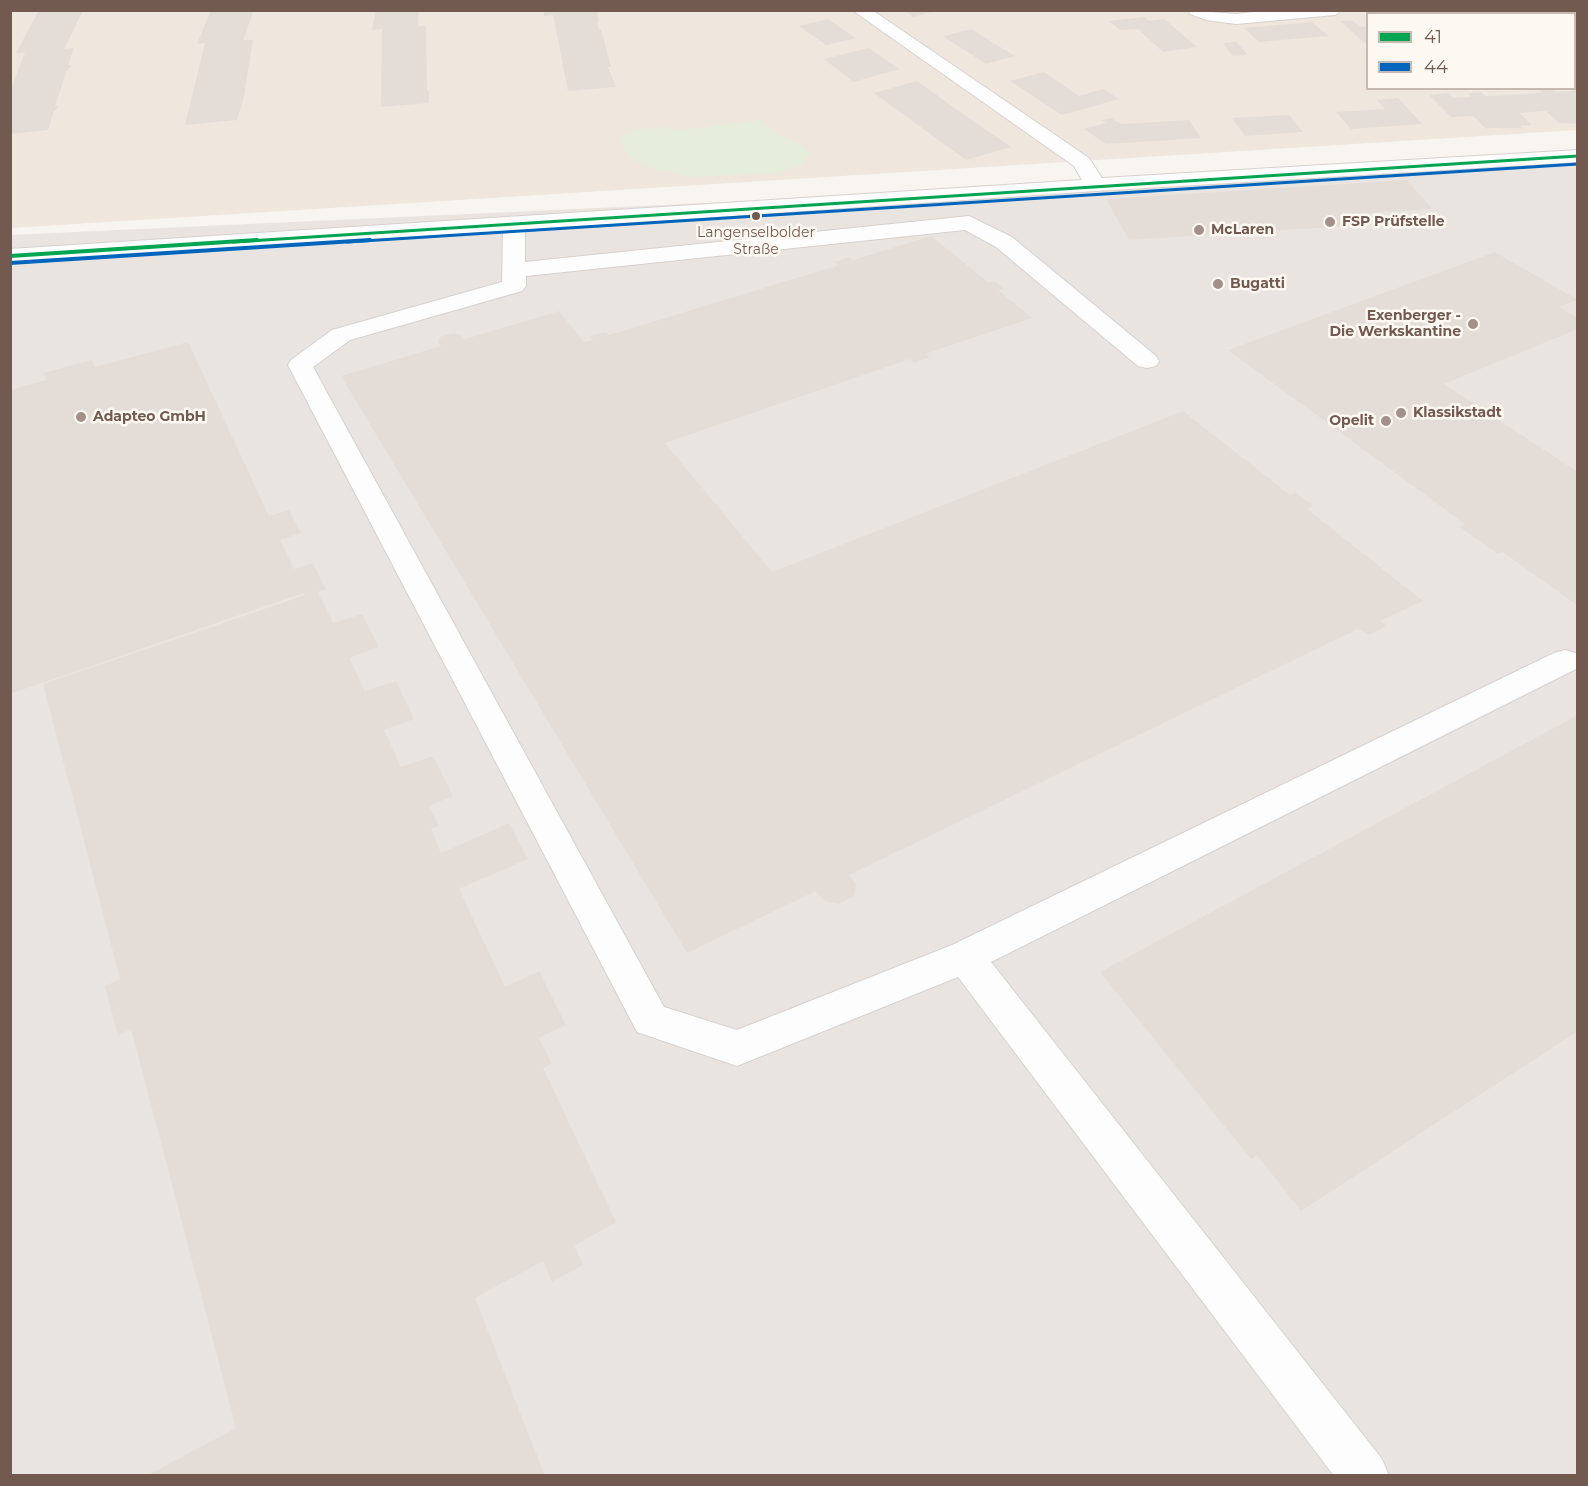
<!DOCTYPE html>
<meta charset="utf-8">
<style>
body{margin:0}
#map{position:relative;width:1588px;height:1486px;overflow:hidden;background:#f8f4f0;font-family:Montserrat,sans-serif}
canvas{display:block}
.frame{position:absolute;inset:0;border:12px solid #735a51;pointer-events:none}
.legend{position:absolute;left:1366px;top:12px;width:210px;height:78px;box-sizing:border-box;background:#fdf8f2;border:2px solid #c6b9b2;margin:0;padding:8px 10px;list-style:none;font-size:18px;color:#735a51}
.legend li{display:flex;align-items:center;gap:12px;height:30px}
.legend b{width:30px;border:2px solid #c6b9b2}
</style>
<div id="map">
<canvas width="1588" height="1486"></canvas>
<div class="frame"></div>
<ul class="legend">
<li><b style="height:8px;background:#00a651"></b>41</li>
<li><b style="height:8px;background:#0065bd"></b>44</li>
</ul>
</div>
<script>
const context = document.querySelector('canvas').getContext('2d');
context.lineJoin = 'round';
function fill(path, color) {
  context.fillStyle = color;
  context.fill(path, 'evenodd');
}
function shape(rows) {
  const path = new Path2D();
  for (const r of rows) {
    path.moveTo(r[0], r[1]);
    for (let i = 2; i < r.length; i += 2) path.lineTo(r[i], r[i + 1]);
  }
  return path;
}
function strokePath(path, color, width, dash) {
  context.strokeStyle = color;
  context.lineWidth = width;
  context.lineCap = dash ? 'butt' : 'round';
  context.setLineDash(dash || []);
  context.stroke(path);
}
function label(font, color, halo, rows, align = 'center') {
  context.font = font + ' Montserrat,sans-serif';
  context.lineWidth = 5;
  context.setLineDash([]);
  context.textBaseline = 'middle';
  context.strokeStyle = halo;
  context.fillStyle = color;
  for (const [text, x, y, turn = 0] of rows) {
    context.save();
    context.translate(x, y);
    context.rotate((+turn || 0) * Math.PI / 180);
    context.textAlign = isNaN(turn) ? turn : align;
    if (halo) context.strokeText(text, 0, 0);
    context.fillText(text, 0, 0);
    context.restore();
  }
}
fill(shape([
 [11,11,1577,11,1577,130,11,228],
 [1368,14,1574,14,1574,88,1368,88]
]), '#efe6de');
fill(shape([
 [1577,163,1577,1475,11,1475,10,235]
]), '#eae4e0');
fill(shape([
 [760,120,779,135,802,145,809,152,803,164,776,173,696,177,654,169,630,158,620,143,621,137,633,130,658,127,680,130]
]), '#e7eddc');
fill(shape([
 [39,10,83,10,64,49,74,48,68,65,71,65,67,70,55,106,58,106,56,110,54,111,48,130,10,134,10,91,25,53,16,53],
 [211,10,254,10,243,40,253,40,243,101,237,120,185,125,205,43,197,44],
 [376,10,419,10,418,26,426,26,427,91,429,91,429,103,381,107,382,29,372,30],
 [544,10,597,11,599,22,597,22,599,30,601,29,611,67,608,67,616,87,568,91,553,15,544,16],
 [904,10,936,10,936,11,913,17],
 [1144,17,1149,21,1164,19,1197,47,1163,52,1138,29,1120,30,1109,21],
 [828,19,842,29,856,38,826,45,799,26],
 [1352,20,1360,27,1368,26,1368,46,1340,21],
 [1312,22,1328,36,1259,42,1244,28],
 [972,29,987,39,1015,56,986,64,943,36],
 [1237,42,1247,55,1233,56,1223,43],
 [869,48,899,69,854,82,824,59],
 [1044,72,1079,96,1103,89,1119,99,1062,115,1010,81],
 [917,81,963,114,1011,147,966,160,874,93],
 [1574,86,1578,86,1578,124,1559,123,1546,111,1519,113,1532,125,1520,126,1522,128,1485,128,1473,116,1451,117,1429,95,1449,93,1453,98,1471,97,1467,93,1481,92,1485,96,1542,93,1538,89,1553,88,1556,92,1573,91,1571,88,1574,88],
 [1398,98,1422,124,1351,129,1336,112,1385,109,1377,100],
 [1289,115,1303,132,1245,136,1232,118],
 [1111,118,1121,124,1189,120,1201,138,1106,144,1084,129,1106,123,1102,120],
 [1407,180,1432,209,1339,215,1347,226,1129,240,1106,199],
 [931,236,988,282,994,281,1004,289,998,290,1032,318,925,354,929,357,914,363,910,359,665,443,772,572,1183,411,1290,495,1296,493,1313,506,1307,509,1423,601,1380,621,1387,626,1369,635,1358,629,849,875,856,885,854,896,839,904,824,901,816,891,687,953,341,376,441,346,438,342,440,337,453,333,461,335,465,339,559,311,584,342,593,340,590,336,606,332,609,335,839,265,835,262,849,257,853,260],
 [1495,252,1578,300,1559,307,1578,318,1578,329,1444,384,1578,472,1578,606,1503,552,1498,554,1460,527,1465,524,1228,350],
 [188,342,269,516,289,510,301,533,280,540,294,569,313,563,326,589,318,592,333,623,362,614,379,647,349,658,365,691,396,681,414,719,384,730,401,767,433,756,453,796,429,806,439,826,431,829,441,853,509,823,528,859,459,889,505,987,539,971,566,1025,539,1038,552,1064,543,1068,616,1222,574,1246,583,1265,552,1282,543,1261,475,1298,545,1476,146,1476,236,1428,131,1029,118,1036,105,986,120,979,43,684,305,595,304,593,10,694,10,390,46,380,43,373,92,360,95,367],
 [1578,715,1578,1031,1301,1211,1257,1155,1251,1159,1100,972]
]), '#e4ddd7');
const minor = shape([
 [852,10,872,10,1089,158,1102,178,1578,150,1578,162,1096,191,525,230,525,262,969,216,1012,237,1156,356,1159,361,1156,366,1147,368,1138,366,996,247,965,230,526,276,526,286,522,291,350,340,313,367,664,1007,737,1030,952,945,1554,653,1565,650,1576,653,1576,669,991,962,1382,1459,1389,1476,1334,1476,958,977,737,1066,637,1032,288,365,291,360,332,330,502,282,503,231,10,263,10,249,1082,180,1074,166,852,10],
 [1188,10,1236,14,1272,10,1343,10,1335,15,1236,24,1206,20,1190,14,1188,10],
 [1525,10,1543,10,1545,14,1527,14,1525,10],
 [1574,36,1578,36,1578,48,1574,48,1574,36]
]);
strokePath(minor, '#d7d1ce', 2);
fill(minor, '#fefdfd');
strokePath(shape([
 [233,242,1578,156]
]), '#00a651', 3);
strokePath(shape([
 [10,256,257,240]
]), '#00a651', 4);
strokePath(shape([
 [347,242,1578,164]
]), '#0065bd', 3);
strokePath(shape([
 [10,263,370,240]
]), '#0065bd', 4);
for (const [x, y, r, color] of [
 [756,216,5,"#735a51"],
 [1330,222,6,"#a29089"],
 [1199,230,6,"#a29089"],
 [1218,284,6,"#a29089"],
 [1473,324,6,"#a29089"],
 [1401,413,6,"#a29089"],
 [81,417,6,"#a29089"],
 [1386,421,6,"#a29089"]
]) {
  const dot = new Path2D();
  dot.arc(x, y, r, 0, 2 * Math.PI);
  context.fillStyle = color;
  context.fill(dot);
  strokePath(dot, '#fdf8f2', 2);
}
label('bold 14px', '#735a51', '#fdf8f2', [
 ["FSP Prüfstelle",1342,222],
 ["McLaren",1211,230],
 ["Bugatti",1230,284],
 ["Exenberger -",1461,316,"right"],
 ["Die Werkskantine",1461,332,"right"],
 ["Klassikstadt",1413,413],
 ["Adapteo GmbH",93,417],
 ["Opelit",1374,421,"right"]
], 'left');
label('14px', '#735a51', '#fdf8f2', [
 ["Langenselbolder",756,233],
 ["Straße",756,250]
]);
</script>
